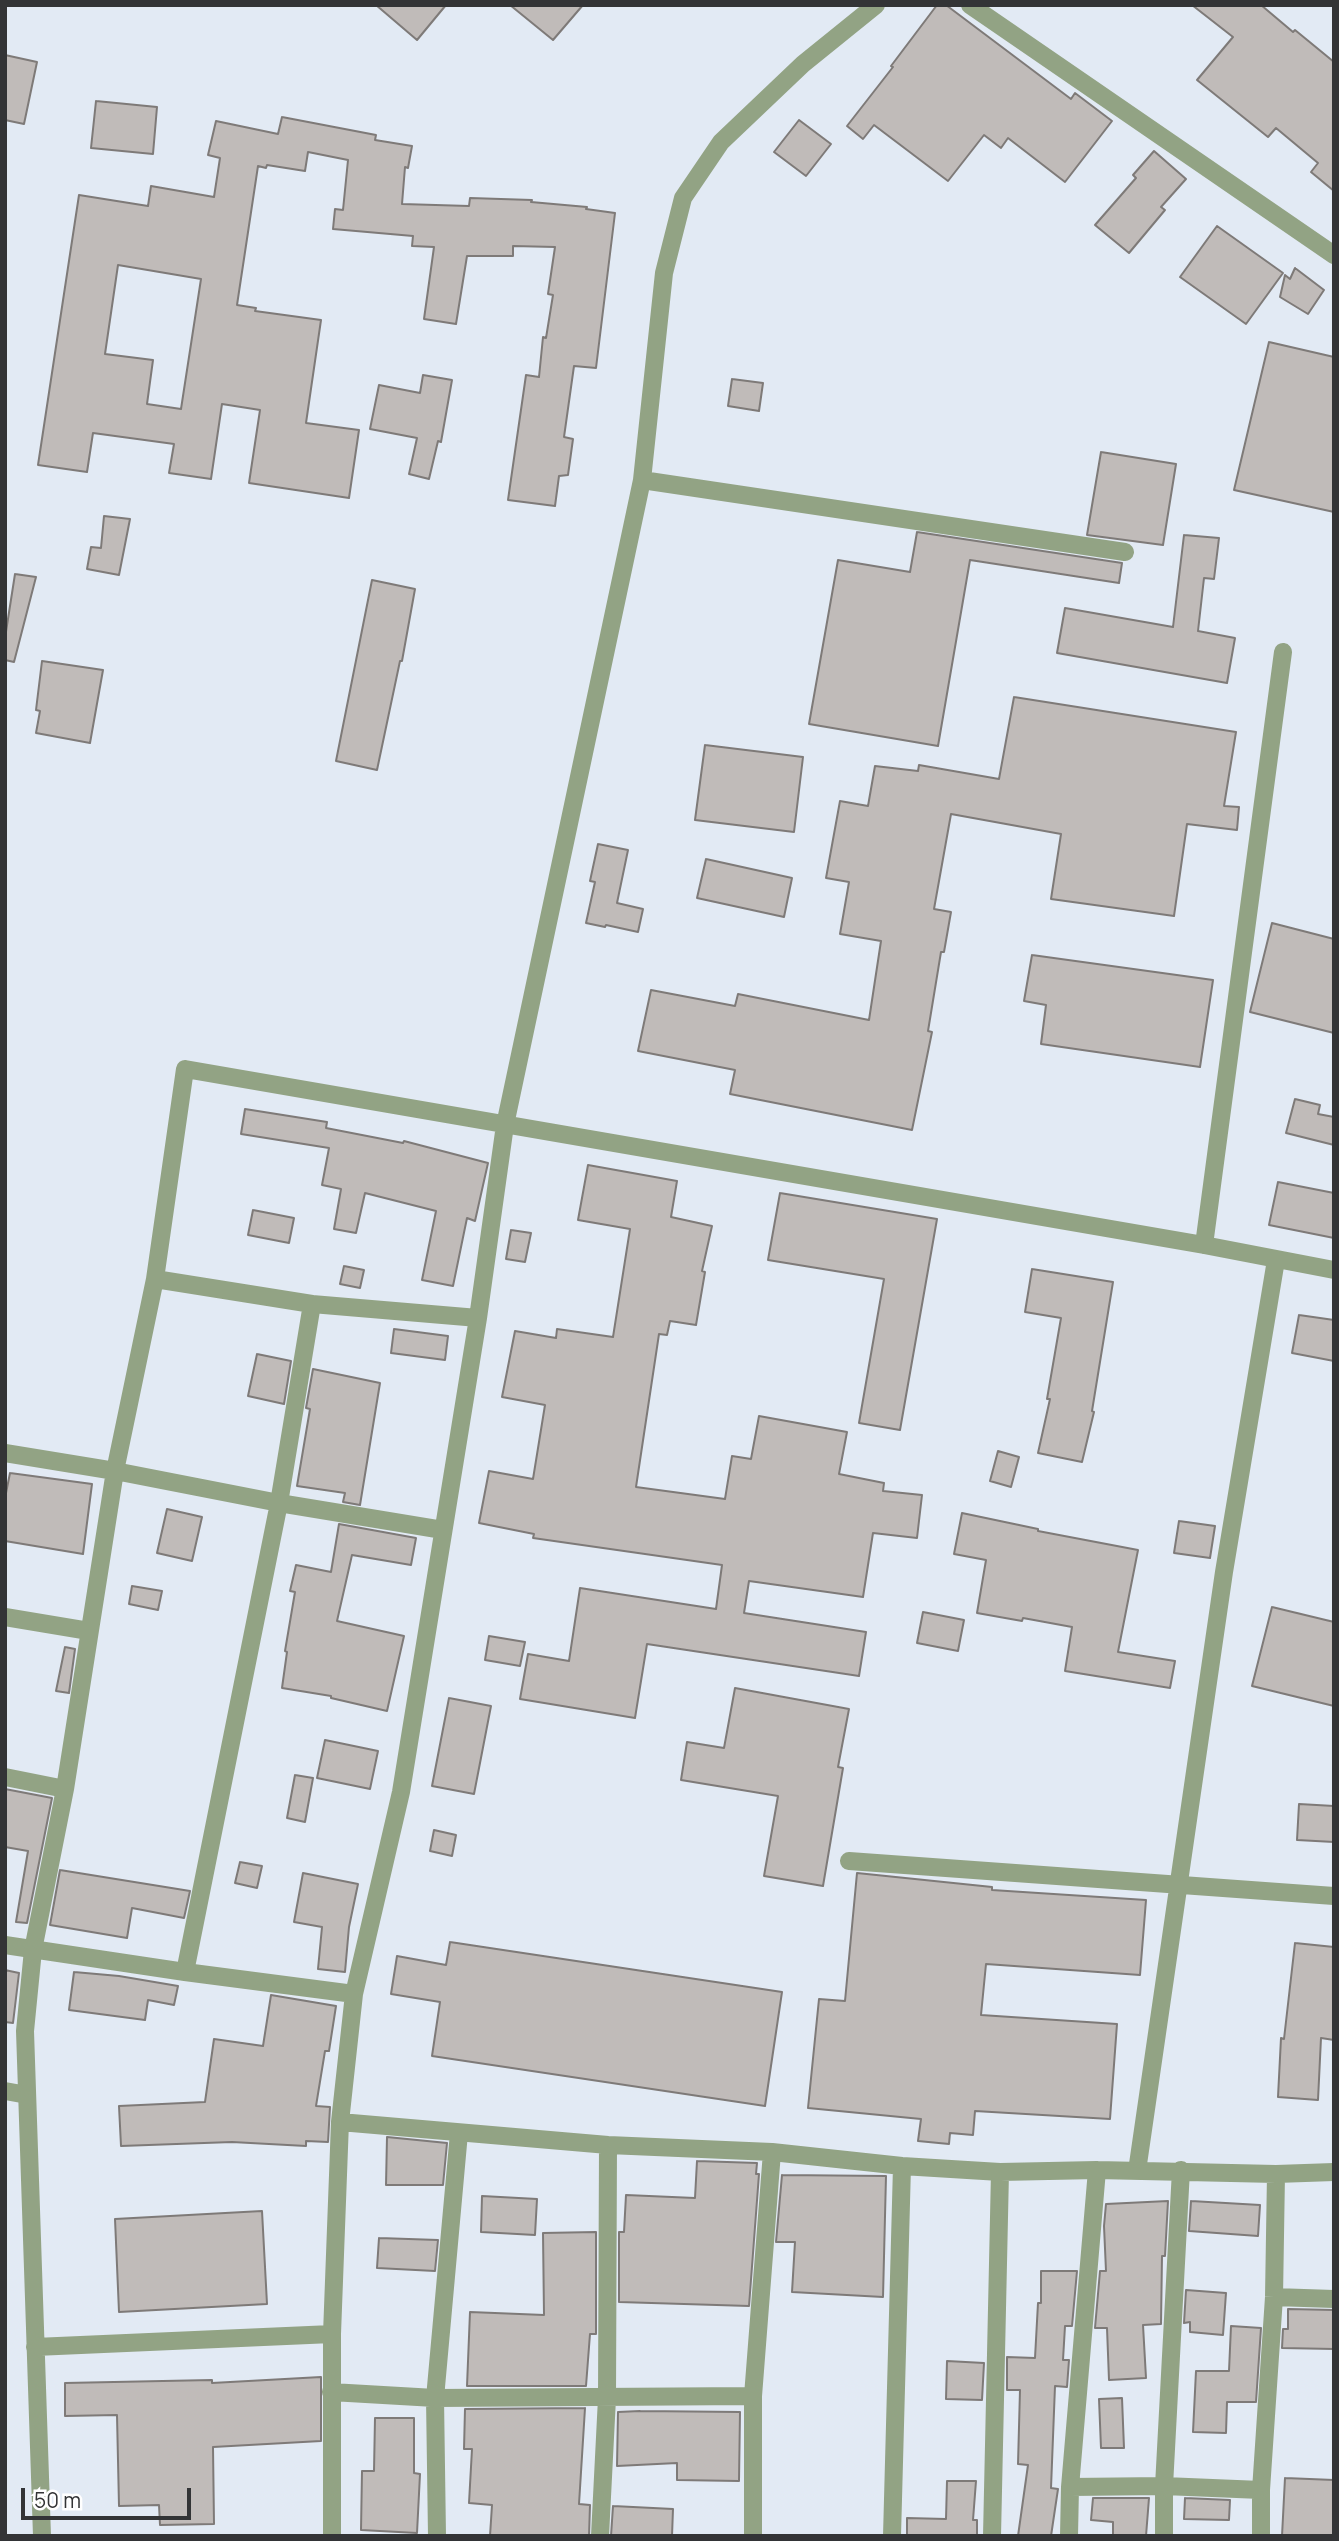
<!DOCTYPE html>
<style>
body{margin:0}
#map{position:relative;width:1339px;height:2541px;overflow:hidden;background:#f1f4f8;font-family:Manrope,sans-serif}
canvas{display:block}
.frame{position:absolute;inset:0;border:7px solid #333436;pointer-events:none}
.scale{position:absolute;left:21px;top:2488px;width:170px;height:32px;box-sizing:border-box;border:4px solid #333436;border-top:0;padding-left:9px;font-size:21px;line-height:24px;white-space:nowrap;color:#333436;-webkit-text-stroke:5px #fff;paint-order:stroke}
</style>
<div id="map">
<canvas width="1339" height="2541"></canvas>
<div class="frame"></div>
<div class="scale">50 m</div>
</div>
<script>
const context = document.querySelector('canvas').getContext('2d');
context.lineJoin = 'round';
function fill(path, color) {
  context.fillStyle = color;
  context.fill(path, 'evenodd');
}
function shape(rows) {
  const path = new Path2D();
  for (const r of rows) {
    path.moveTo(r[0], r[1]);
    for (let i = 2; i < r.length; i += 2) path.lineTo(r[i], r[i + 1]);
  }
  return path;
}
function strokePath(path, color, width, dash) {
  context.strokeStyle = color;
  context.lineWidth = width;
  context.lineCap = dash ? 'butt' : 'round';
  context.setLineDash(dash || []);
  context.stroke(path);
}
fill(shape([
 [5,5,1334,5,1334,2536,5,2536]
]), '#e2eaf4');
const building = shape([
 [376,5,446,5,417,40,376,5],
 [510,5,583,5,553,40,510,5],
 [937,5,946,5,1071,99,1075,93,1112,121,1065,182,1008,138,1001,148,984,135,948,181,874,125,863,139,847,126,893,67,891,66,937,5],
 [1192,5,1261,5,1293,32,1295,30,1334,62,1334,191,1311,172,1318,163,1276,128,1268,137,1197,80,1233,37,1192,5],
 [5,55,37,62,24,124,5,120,5,55],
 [96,101,157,107,153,154,91,148,96,101],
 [282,117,376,135,375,140,412,146,408,168,405,167,402,204,469,206,470,198,532,200,531,202,587,207,586,209,615,213,596,368,574,366,564,437,573,439,568,475,559,476,555,506,508,500,526,375,539,377,543,337,546,338,553,295,548,294,555,247,513,246,513,256,467,256,456,324,424,319,434,247,412,246,413,236,333,229,335,209,343,210,348,160,308,152,305,171,267,165,266,168,258,166,237,305,256,308,255,311,321,320,306,423,359,430,349,498,249,483,260,410,222,404,211,479,169,473,174,444,93,433,87,472,38,465,79,195,148,206,151,186,214,197,220,158,208,155,216,121,278,134,282,117],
 [118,265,201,279,181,409,147,404,153,360,105,354,118,265],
 [799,120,831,144,806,176,774,152,799,120],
 [1154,151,1186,179,1161,207,1165,210,1129,253,1095,225,1136,178,1133,175,1154,151],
 [1217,226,1283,273,1246,324,1180,277,1217,226],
 [1295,268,1324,290,1308,314,1280,297,1285,275,1290,279,1295,268],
 [1269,342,1334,357,1334,512,1234,490,1269,342],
 [423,375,452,380,441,442,438,441,429,479,409,474,417,438,370,429,379,385,420,393,423,375],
 [732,379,763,383,759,411,728,406,732,379],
 [1101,452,1176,464,1163,545,1087,535,1101,452],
 [104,516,130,519,119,575,87,569,91,547,101,548,104,516],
 [917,532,1122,563,1119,583,970,560,938,746,809,724,838,560,910,572,917,532],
 [1184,535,1219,538,1214,579,1204,578,1198,631,1235,638,1227,683,1057,653,1065,608,1173,627,1184,535],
 [15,574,36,577,14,662,5,660,5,638,15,574],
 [372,580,415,589,402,661,400,661,377,770,336,761,372,580],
 [42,661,103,670,90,743,36,733,40,711,36,710,42,661],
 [1014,697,1236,732,1224,806,1239,807,1237,830,1187,824,1174,916,1051,899,1061,834,951,814,934,909,951,912,944,952,941,952,928,1031,932,1032,912,1130,730,1094,735,1070,638,1051,651,990,735,1006,738,994,869,1020,881,941,840,934,849,882,826,878,840,801,868,806,875,766,918,771,919,765,999,779,1014,697],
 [705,745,803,757,794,832,695,820,705,745],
 [598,844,628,850,617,903,643,909,638,932,606,925,605,927,586,923,595,882,590,881,598,844],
 [706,859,792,878,784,917,697,898,706,859],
 [1272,923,1334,939,1334,1033,1250,1012,1272,923],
 [1032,955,1213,980,1200,1067,1041,1044,1046,1005,1024,1001,1032,955],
 [1295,1099,1320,1105,1318,1114,1334,1117,1334,1145,1286,1133,1295,1099],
 [245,1109,327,1122,326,1128,403,1143,404,1141,488,1163,475,1221,467,1218,453,1286,422,1280,436,1211,365,1193,356,1233,334,1229,341,1189,322,1185,329,1148,241,1134,245,1109],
 [588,1165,677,1181,671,1217,712,1226,702,1271,705,1272,696,1325,670,1321,667,1335,659,1334,636,1487,725,1499,732,1456,751,1459,759,1416,847,1432,839,1474,884,1483,883,1491,922,1495,917,1538,873,1533,863,1597,749,1581,744,1613,866,1632,859,1676,647,1644,635,1718,520,1699,528,1654,569,1661,580,1588,716,1609,722,1565,533,1538,534,1534,479,1523,489,1471,533,1479,545,1405,502,1397,515,1331,556,1338,557,1329,613,1337,630,1229,578,1220,588,1165],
 [1278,1182,1334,1193,1334,1238,1269,1225,1278,1182],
 [780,1193,937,1219,900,1430,859,1423,884,1279,768,1260,780,1193],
 [253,1210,294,1218,289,1243,248,1235,253,1210],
 [511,1230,531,1233,525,1262,506,1259,511,1230],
 [344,1266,364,1270,360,1288,340,1284,344,1266],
 [1032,1269,1113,1282,1092,1411,1094,1412,1082,1462,1038,1453,1050,1399,1047,1399,1061,1318,1025,1312,1032,1269],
 [1299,1315,1334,1320,1334,1361,1292,1353,1299,1315],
 [394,1329,448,1336,445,1360,391,1353,394,1329],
 [257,1354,291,1361,284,1404,248,1396,257,1354],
 [313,1369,380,1383,360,1505,343,1502,345,1493,297,1486,310,1409,306,1408,313,1369],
 [998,1451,1019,1457,1011,1487,990,1481,998,1451],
 [10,1473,92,1484,83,1554,5,1541,5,1498,10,1473],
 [167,1509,202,1517,192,1561,157,1553,167,1509],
 [962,1513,1038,1529,1038,1531,1138,1550,1118,1652,1175,1661,1170,1688,1065,1671,1072,1627,1023,1618,1022,1621,977,1613,986,1560,954,1554,962,1513],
 [1179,1521,1215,1526,1210,1558,1174,1553,1179,1521],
 [339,1524,416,1538,411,1565,352,1555,337,1621,404,1636,387,1711,331,1698,331,1696,282,1688,287,1652,285,1651,295,1592,290,1591,296,1565,331,1572,339,1524],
 [132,1586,162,1591,158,1610,129,1604,132,1586],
 [1272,1607,1334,1622,1334,1706,1252,1686,1272,1607],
 [923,1612,964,1620,958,1651,917,1643,923,1612],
 [489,1636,525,1642,520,1666,485,1660,489,1636],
 [65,1647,75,1649,69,1693,56,1691,65,1647],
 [735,1688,849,1709,838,1767,843,1768,823,1886,764,1876,778,1796,681,1780,687,1742,724,1748,735,1688],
 [449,1698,491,1706,474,1794,432,1786,449,1698],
 [325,1740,378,1751,370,1789,317,1778,325,1740],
 [295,1775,313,1778,305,1822,287,1818,295,1775],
 [5,1789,52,1798,27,1923,16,1922,28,1851,5,1847,5,1789],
 [1299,1804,1334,1806,1334,1842,1297,1840,1299,1804],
 [434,1830,456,1835,452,1856,430,1851,434,1830],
 [240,1862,262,1866,257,1888,235,1883,240,1862],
 [60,1870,190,1891,184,1918,132,1908,127,1938,50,1925,60,1870],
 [303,1873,358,1884,349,1927,345,1972,318,1969,322,1927,294,1922,303,1873],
 [857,1873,992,1887,992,1890,1146,1900,1140,1975,986,1964,981,2015,1117,2024,1110,2119,975,2111,973,2135,950,2133,949,2144,918,2141,921,2119,808,2108,819,1999,845,2001,857,1873],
 [450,1942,782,1992,765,2106,432,2056,440,2002,391,1994,397,1956,446,1965,450,1942],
 [1295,1943,1334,1947,1334,2040,1321,2038,1318,2100,1278,2097,1281,2038,1284,2039,1295,1943],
 [5,1970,19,1973,13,2023,5,2022,5,1970],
 [74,1972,119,1976,178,1986,174,2005,148,2000,145,2020,69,2010,74,1972],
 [271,1995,336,2006,329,2051,325,2051,316,2106,330,2107,328,2142,306,2141,306,2146,232,2142,121,2146,119,2106,205,2102,214,2039,263,2046,271,1995],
 [387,2137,447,2143,443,2185,386,2185,387,2137],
 [697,2161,757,2163,756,2174,759,2174,749,2306,619,2302,619,2232,624,2232,626,2195,695,2198,697,2161],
 [782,2175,886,2176,883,2297,792,2292,795,2242,776,2242,782,2175],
 [482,2196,537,2199,535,2235,481,2232,482,2196],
 [1168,2201,1165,2256,1162,2256,1161,2324,1143,2325,1146,2378,1109,2380,1107,2328,1095,2328,1100,2271,1106,2271,1104,2226,1106,2204,1168,2201],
 [1191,2201,1260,2205,1258,2236,1189,2231,1191,2201],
 [262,2211,267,2304,119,2312,115,2219,262,2211],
 [596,2232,596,2334,590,2334,586,2386,467,2386,470,2312,544,2315,543,2233,596,2232],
 [379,2238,438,2240,435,2271,377,2268,379,2238],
 [1041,2271,1077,2271,1072,2326,1065,2326,1063,2360,1069,2360,1067,2387,1055,2386,1051,2488,1058,2489,1051,2536,1018,2536,1028,2465,1018,2464,1020,2390,1007,2390,1007,2357,1035,2358,1038,2303,1041,2303,1041,2271],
 [1186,2290,1226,2293,1223,2335,1190,2332,1190,2322,1184,2323,1186,2290],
 [1288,2309,1334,2310,1334,2349,1282,2348,1283,2329,1288,2329,1288,2309],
 [1231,2326,1261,2328,1256,2402,1227,2402,1226,2433,1193,2432,1196,2371,1229,2371,1231,2326],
 [947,2361,984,2363,982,2400,946,2399,947,2361],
 [321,2377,321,2441,213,2447,214,2524,160,2525,159,2505,119,2506,117,2415,65,2416,65,2383,212,2380,212,2383,321,2377],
 [1122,2398,1124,2448,1101,2448,1099,2399,1122,2398],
 [585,2408,579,2504,590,2505,589,2536,490,2536,492,2505,469,2503,472,2449,464,2449,465,2409,585,2408],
 [640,2411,740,2412,739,2481,677,2480,677,2463,617,2466,618,2412,640,2411],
 [375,2418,414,2418,414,2473,420,2474,417,2533,361,2530,362,2471,374,2471,375,2418],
 [1285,2478,1334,2480,1334,2536,1282,2536,1285,2478],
 [947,2481,976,2481,973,2520,977,2520,977,2536,907,2536,907,2518,946,2519,947,2481],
 [1093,2498,1149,2498,1146,2536,1113,2536,1113,2522,1091,2520,1093,2498],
 [1185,2498,1230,2500,1229,2520,1184,2519,1185,2498],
 [613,2506,673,2509,672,2536,611,2536,613,2506]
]);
fill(building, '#c0bbb9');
strokePath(building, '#7e7a78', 2);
strokePath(shape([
 [970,5,1334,255],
 [642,480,1125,552],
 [1204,1245,1283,652],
 [155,1279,312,1304,478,1318],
 [5,1453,115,1471,279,1503,443,1530],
 [5,1617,89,1631],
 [5,1777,65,1789],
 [849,1861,1334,1896],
 [5,1945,185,1972,354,1994],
 [185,1972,279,1503,312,1304],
 [5,2091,27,2095],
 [340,2122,608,2145,772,2152,902,2166,1000,2172,1097,2170,1276,2174,1334,2172],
 [1137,2171,1224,1572,1276,1260],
 [1274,2297,1334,2299],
 [35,2347,332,2334],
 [331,2392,435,2398,753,2396],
 [1070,2487,1164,2486,1261,2490],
 [42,2536,25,2031,33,1950,65,1789,115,1471,155,1279,185,1069,1204,1245,1334,1270],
 [332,2536,332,2334,340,2122,354,1994,401,1792,478,1318,505,1125,642,480,664,273,683,198,721,142,803,64,876,5],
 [437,2536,435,2398,459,2133],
 [600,2536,607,2398,608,2145],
 [753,2536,753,2396,772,2152],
 [892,2536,902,2166],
 [992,2536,1000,2172],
 [1069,2536,1070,2487,1097,2170],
 [1164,2536,1164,2486,1181,2170],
 [1261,2536,1261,2490,1274,2297,1276,2174]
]), '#92a384', 18);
</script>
